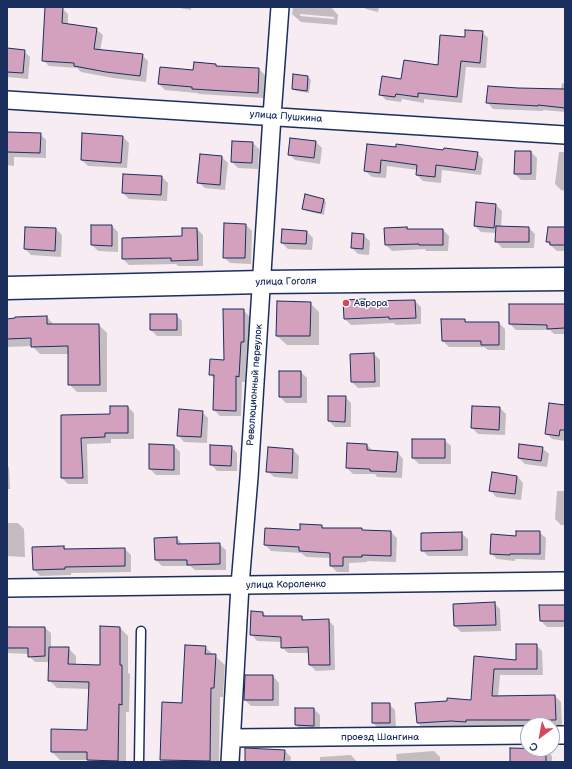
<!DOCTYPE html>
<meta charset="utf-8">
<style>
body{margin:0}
#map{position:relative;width:572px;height:769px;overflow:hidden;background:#f6ecf2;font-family:"Balsamiq Sans",sans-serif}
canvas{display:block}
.frame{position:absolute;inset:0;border:8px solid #1b2f5e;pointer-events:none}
.north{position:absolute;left:520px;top:717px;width:40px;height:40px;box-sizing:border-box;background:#fff;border:1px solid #a4acbf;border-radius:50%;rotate:212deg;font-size:11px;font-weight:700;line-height:16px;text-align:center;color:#1b2f5e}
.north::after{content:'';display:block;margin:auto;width:14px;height:18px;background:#d1495b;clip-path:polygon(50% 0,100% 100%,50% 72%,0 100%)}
</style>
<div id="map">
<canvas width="572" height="769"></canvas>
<div class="frame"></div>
<div class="north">С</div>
</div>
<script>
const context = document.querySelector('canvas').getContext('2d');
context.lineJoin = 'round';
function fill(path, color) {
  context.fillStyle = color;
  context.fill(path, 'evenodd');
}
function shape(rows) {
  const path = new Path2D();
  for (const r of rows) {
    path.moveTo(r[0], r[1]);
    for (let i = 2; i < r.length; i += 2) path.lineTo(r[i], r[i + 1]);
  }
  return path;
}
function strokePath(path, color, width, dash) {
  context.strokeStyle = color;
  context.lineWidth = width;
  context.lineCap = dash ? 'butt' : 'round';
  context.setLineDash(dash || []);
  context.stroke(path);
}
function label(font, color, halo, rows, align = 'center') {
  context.font = font + ' "Balsamiq Sans",sans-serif';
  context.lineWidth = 3;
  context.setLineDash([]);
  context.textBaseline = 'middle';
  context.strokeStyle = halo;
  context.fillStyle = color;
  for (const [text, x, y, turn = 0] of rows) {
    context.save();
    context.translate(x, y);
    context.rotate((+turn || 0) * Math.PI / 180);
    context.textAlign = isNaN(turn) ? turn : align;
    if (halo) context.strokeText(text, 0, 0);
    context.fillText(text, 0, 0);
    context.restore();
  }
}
fill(shape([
 [174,7,191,7,191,10],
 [293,7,331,7,338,15,337,25,301,22,292,14],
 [300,14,334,17,334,19,300,16],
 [363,7,379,7,378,12,366,9],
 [62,8,68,14,68,25,96,29,103,35,100,51,142,55,148,61,146,82,113,78,81,72,77,68,49,66,43,60],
 [482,32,488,38,486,68,466,67,462,103,424,99,424,103,402,99,401,102,386,100,380,94,402,80,439,66,465,39],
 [7,49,24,51,30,57,28,79,7,77],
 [216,65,218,67,259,69,265,75,264,98,199,94,197,93,165,90,159,84,194,71],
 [308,77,311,80,309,93,296,91,293,89],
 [562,83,565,84,565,112,543,110,543,111,493,109,488,103,489,87,561,90],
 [7,131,11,133,40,134,46,140,46,158,14,157,14,166,7,165],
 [122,136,129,143,127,168,88,166,82,160],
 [316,142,322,148,320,164,295,160,289,154],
 [253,143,259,149,258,169,238,168,232,162],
 [368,145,477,153,483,159,481,175,442,170,441,183,423,181,417,175,418,170,387,166,386,178,372,177,365,171],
 [531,152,537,158,536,180,521,180,515,174],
 [559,152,565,152,565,191,561,190,555,184],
 [201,155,222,157,228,163,225,190,205,188,198,182],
 [124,175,162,177,168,183,167,201,129,199,123,193],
 [324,199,326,202,324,215,306,211,303,208],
 [477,203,496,205,502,211,501,227,529,228,535,234,534,248,502,248,496,241,496,233,481,232,475,226],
 [246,225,252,231,251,264,230,263,224,257],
 [112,226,118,232,118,252,98,251,92,245],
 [26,228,56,229,62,235,61,257,31,255,25,249],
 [407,228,409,230,443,230,449,236,448,251,426,251,425,249,392,251,386,245,385,229],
 [549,228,565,228,565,251,557,251,547,242],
 [197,229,203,235,203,266,178,266,176,264,129,265,123,259,183,237],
 [307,232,313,238,312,250,288,249,282,243],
 [363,235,370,241,369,255,358,254,352,248],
 [364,300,367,302,415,301,421,307,421,324,396,325,394,323,351,325,345,319],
 [310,303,319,312,319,345,287,345,277,336],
 [510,305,565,305,565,334,554,334,550,330,516,330,510,324],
 [243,310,249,316,249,348,247,348,245,382,242,382,241,416,220,416,214,410,215,379,210,374,225,361],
 [176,315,182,321,182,336,157,336,151,330],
 [47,317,54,325,99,325,107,333,107,392,77,392,69,384,69,354,40,354,32,346,7,347,7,320],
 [465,320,467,323,499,323,505,329,505,350,488,350,484,347,449,347,443,341],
 [374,354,380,360,380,387,358,388,352,382],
 [280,372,301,372,307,378,307,403,286,403,280,397],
 [345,397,351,403,351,427,335,427,329,421],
 [565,406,565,441,552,439,546,433],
 [128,407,134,413,134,439,111,439,111,443,87,444,88,484,68,484,62,478,62,416,111,415],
 [500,408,506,414,505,435,478,434,472,428],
 [202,412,208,418,207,443,184,442,178,435],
 [444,440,451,446,451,464,419,464,413,458],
 [367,445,373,451,397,452,403,459,402,478,377,477,375,474,353,474,347,468],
 [174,446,180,452,180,475,156,475,150,469],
 [231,447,237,453,237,471,217,471,211,464],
 [269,448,293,450,299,456,298,479,274,477,267,471],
 [542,448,549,454,547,467,525,464,519,458],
 [7,465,9,468,10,489,7,489],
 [517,476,523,483,521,500,496,497,490,490],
 [557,491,565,491,565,525,561,525,555,519],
 [7,523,18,523,24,529,25,557,7,556],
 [322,526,325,529,391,532,397,538,396,562,367,561,367,562,349,563,349,572,337,572,331,566,331,558,306,557,301,553,271,551,265,545,300,531],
 [539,532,546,538,545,560,515,559,515,561,497,559,491,553],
 [461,533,468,539,468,556,428,556,422,550],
 [177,538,183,545,219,544,226,550,226,570,195,570,190,566,162,566,156,560],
 [64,547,68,550,125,549,131,555,131,572,71,573,71,575,40,576,34,570],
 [494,603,500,609,501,631,461,632,455,626,454,605],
 [565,606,565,627,547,627,541,621],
 [252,612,263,613,267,617,301,617,305,621,328,620,334,626,335,670,316,671,310,665,309,653,288,653,282,647,282,642,257,641,251,634],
 [7,626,10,626,12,628,45,628,51,633,51,648,68,648,76,656,76,665,101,666,120,628,128,636,128,673,130,674,129,712,126,712,126,762,90,762,87,760,60,760,52,752,88,731,89,689,57,688,49,680,50,662,35,662,29,656,29,654,7,653],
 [536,645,542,651,543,675,500,675,498,697,555,696,561,702,562,725,472,726,471,728,458,727,424,729,418,723,472,701,475,657,517,661],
 [205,647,225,665,223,697,220,697,219,762,164,762,161,759],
 [273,676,279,683,279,706,251,706,245,700],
 [389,704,395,710,396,729,379,729,373,723],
 [296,709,314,709,320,715,320,731,302,731,296,725],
 [546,750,552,756,552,762,511,762],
 [285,751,291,757,290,762,246,762],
 [434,751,440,757,440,762,397,762,396,754],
 [351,755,357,762,320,762,320,757]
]), '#0003');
const building = shape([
 [45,7,63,7,62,23,97,28,94,49,143,54,140,76,106,72,74,66,74,63,42,61,45,7],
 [465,30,483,31,480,63,461,61,457,97,418,93,418,97,396,94,395,97,379,95,382,76,401,79,404,60,438,65,440,35,465,37,465,30],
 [7,48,25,50,23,73,7,72,7,48],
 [194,62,216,64,216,66,259,68,258,93,192,89,192,87,158,84,160,67,193,70,194,62],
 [293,74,308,76,307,91,292,89,293,74],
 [488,86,518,88,565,89,565,108,538,105,538,106,486,103,488,86],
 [7,132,41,133,40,153,7,152,7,132],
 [82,133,123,136,121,163,81,160,82,133],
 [290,138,316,141,314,158,288,155,290,138],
 [232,141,253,142,252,163,231,162,232,141],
 [367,144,396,147,396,144,443,150,444,148,478,152,475,170,436,165,435,177,416,175,417,165,381,160,380,173,364,171,367,144],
 [515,151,531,151,531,174,514,174,515,151],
 [200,154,222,156,220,185,197,183,200,154],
 [123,174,162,176,161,195,122,193,123,174],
 [305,194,324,199,321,213,302,209,305,194],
 [476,202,496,204,494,228,474,226,476,202],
 [224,223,246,224,245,258,223,258,224,223],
 [91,225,112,225,112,246,91,245,91,225],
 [496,226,529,227,529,242,495,242,496,226],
 [25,227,56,228,55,251,24,249,25,227],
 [407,227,407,229,443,229,443,245,419,245,419,244,385,245,384,228,407,227],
 [548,227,565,227,565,245,550,245,550,242,546,242,548,227],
 [182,228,197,228,198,260,171,261,171,258,122,259,122,238,182,236,182,228],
 [282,229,307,231,306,244,281,243,282,229],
 [352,233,364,234,363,249,351,248,352,233],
 [365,299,365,301,415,300,416,318,389,319,389,317,344,319,343,300,365,299],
 [277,301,311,302,310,336,276,336,277,301],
 [509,304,565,304,565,328,547,329,547,325,509,324,509,304],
 [223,309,244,309,244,342,241,342,239,377,236,376,236,411,213,410,214,375,209,375,210,359,224,360,223,309],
 [150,314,177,314,177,330,150,330,150,314],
 [47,316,47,324,99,324,100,385,68,385,68,346,31,347,31,338,7,339,7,319,15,318,15,317,47,316],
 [441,319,465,319,465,322,499,322,499,345,481,345,481,341,442,341,441,319],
 [374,353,375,382,351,382,350,354,374,353],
 [279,371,301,371,301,397,279,397,279,371],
 [328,396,346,396,345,422,328,421,328,396],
 [549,403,565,405,565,430,560,430,559,436,545,434,549,403],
 [110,406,128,406,128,433,105,433,105,437,81,438,83,478,61,478,61,415,110,414,110,406],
 [472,406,500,407,499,430,471,428,472,406],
 [179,409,203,411,201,437,177,436,179,409],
 [412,439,445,439,445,458,412,458,412,439],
 [347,443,367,444,367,450,398,452,396,472,370,471,370,469,346,468,347,443],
 [149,444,174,445,174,470,149,469,149,444],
 [519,444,543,447,541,461,518,458,519,444],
 [210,445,232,446,231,466,210,465,210,445],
 [268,447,293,449,292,473,266,472,268,447],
 [492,472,517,476,515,494,489,491,492,472],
 [300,524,322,525,322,528,362,528,362,530,391,531,391,556,362,555,362,557,343,557,343,566,330,566,330,553,299,551,299,547,264,545,265,528,300,530,300,524],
 [516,531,540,531,540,554,510,554,510,555,490,554,491,534,516,536,516,531],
 [462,532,462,550,421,551,421,533,462,532],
 [177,537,177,544,220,543,220,564,187,565,187,560,155,560,154,538,177,537],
 [64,546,64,549,125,548,125,566,65,567,65,569,33,570,32,547,64,546],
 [495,602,496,625,454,626,453,604,495,602],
 [539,605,565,605,565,621,540,621,539,605],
 [251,611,263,612,263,616,302,616,302,620,329,619,330,665,309,665,308,647,281,648,281,637,250,635,251,611],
 [100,626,120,627,120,665,122,665,122,705,119,704,118,761,87,760,87,752,51,752,51,729,87,730,89,682,48,681,49,647,69,647,68,664,100,665,100,626],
 [7,627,45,627,45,656,28,657,28,648,7,648,7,627],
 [516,644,537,644,537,669,494,669,492,696,555,695,556,720,466,720,466,722,451,721,417,723,415,703,447,701,447,698,471,700,474,656,516,660,516,644],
 [185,645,206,646,205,654,216,654,214,688,211,688,210,761,160,760,162,702,182,703,185,645],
 [245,675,273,675,273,700,244,700,245,675],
 [372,703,390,703,390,723,372,723,372,703],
 [295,708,314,708,314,726,295,725,295,708],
 [245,748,285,750,284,762,245,762,245,748],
 [510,748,546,749,546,762,510,762,510,748]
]);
fill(building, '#d3a0bd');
strokePath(building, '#1b2f5e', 1);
const lane = shape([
 [139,762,141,631]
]);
const street = shape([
 [7,100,565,135],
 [7,588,565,581],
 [552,735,565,735],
 [232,738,528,735],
 [230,762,240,585,249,477,272,116,280,7]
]);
const secondary = shape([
 [7,288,262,282,565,279]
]);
strokePath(lane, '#1b2f5e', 11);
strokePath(street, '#1b2f5e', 20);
strokePath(secondary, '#1b2f5e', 25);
strokePath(lane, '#fff', 8);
strokePath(street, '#fff', 17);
strokePath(secondary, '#fff', 22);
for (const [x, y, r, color] of [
 [346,303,4,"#d1495b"]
]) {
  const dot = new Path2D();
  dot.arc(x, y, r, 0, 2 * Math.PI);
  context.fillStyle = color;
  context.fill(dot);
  strokePath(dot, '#fff', 1.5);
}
label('10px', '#1b2f5e', '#fff', [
 ["улица Пушкина",286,117,4],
 ["улица Гоголя",286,282,-1],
 ["Революционный переулок",255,385,-86],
 ["улица Короленко",286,585,-1],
 ["проезд Шангина",380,737]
]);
label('10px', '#1b2f5e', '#fff', [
 ["Аврора",354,303]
], 'left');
</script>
